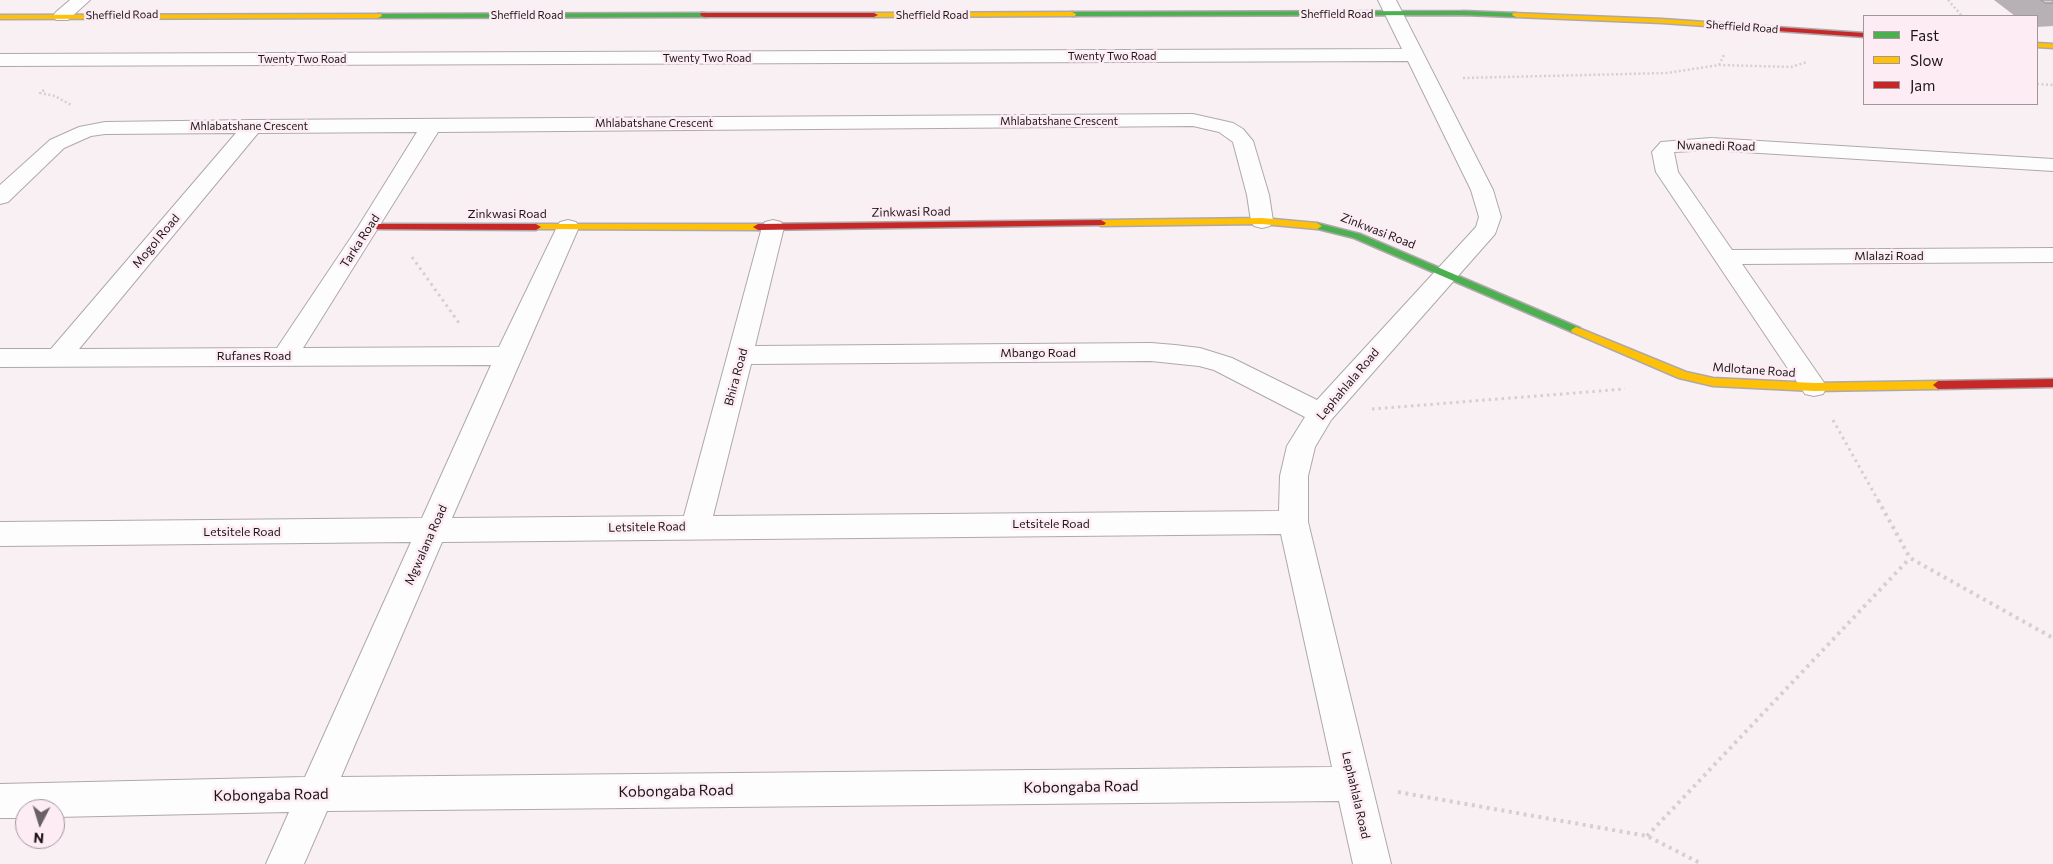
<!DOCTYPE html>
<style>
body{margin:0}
#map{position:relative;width:2053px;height:864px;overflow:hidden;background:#f9f0f4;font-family:Commissioner,sans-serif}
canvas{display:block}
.legend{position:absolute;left:1863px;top:15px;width:175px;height:90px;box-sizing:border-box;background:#fdecf3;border:1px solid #a3969b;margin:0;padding:6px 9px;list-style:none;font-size:15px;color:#1c1518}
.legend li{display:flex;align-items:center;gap:10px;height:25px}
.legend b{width:25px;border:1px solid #a3969b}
.north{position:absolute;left:15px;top:799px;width:50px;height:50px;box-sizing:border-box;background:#fdecf3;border:1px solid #a3969b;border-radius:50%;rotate:185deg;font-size:14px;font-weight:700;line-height:20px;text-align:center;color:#1c1518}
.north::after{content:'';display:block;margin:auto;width:18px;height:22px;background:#696265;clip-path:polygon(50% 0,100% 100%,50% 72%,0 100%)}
</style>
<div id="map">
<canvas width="2053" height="864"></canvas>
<ul class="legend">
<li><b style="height:6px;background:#4caf50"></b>Fast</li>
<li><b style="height:6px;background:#ffc107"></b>Slow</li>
<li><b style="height:6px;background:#c62828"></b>Jam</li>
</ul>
<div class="north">N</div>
</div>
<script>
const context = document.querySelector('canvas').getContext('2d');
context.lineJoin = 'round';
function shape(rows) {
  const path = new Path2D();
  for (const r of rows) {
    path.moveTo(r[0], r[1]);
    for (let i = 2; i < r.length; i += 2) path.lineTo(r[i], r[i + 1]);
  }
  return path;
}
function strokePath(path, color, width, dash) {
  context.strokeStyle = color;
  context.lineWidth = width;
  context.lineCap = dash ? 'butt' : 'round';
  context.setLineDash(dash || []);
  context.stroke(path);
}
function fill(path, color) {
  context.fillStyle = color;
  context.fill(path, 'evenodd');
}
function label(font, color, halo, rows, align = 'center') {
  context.font = font + ' Commissioner,sans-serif';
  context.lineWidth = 5;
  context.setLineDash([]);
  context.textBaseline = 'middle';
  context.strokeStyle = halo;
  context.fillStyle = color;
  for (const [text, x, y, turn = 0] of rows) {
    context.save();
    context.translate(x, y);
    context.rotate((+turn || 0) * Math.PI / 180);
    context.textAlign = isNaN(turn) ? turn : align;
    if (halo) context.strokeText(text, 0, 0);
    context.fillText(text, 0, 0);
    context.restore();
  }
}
const street = shape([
 [70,0,90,0,68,20,56,20,53,16,56,12,70,0],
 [1378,0,1396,0,1493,190,1501,217,1495,234,1331,420,1315,447,1308,476,1308,522,1391,864,1353,864,1339,801,327,811,304,864,266,864,289,812,55,817,55,809,25,809,25,818,0,818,0,784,305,777,411,542,0,546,0,522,422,518,491,365,0,367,0,349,51,349,236,133,105,134,91,136,64,148,8,202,0,204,0,185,50,140,79,127,105,122,253,120,1193,114,1233,123,1243,129,1253,141,1269,195,1273,221,1270,226,1262,228,1254,226,1251,221,1247,195,1233,142,1219,132,1193,126,438,132,303,348,499,347,557,227,560,222,568,220,576,222,579,227,452,518,684,516,762,227,765,222,773,220,781,222,784,227,755,346,1151,343,1175,345,1200,348,1232,358,1317,400,1476,227,1479,217,1471,190,1408,61,0,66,0,54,1402,49,1378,0],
 [417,132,358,227,277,348,79,349,258,133,417,132],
 [1151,361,1199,366,1214,370,1305,417,1287,446,1280,476,1279,511,713,516,751,364,1151,361],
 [1281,534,1332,767,341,777,442,542,1281,534],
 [1711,138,2053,159,2053,171,1711,150,1674,152,1678,172,1732,250,2053,248,2053,262,1742,264,1827,387,1823,394,1814,396,1805,394,1656,172,1652,152,1661,142,1711,138]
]);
const fast = shape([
 [1463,11,1516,13,1520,15,1516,17,1463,15,1072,16,1068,14,1072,12,1463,11],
 [704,13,708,15,707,17,378,18,374,16,378,14,704,13],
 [1317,223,1360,234,1580,328,1581,330,1580,332,1572,332,1354,238,1314,228,1312,226,1317,223]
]);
const slow = shape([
 [1072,12,1076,14,1075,16,874,17,870,15,874,13,1072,12],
 [1513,13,1662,19,1778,27,1782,29,1778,31,1662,23,1516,17,1512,15,1513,13],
 [381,14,382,16,378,18,0,19,0,15,381,14],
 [2037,43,2053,44,2053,48,2037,47,2037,43],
 [1262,218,1317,223,1322,226,1317,229,1262,224,1101,226,1096,223,1101,220,1262,218],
 [536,224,758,224,763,227,758,230,533,229,531,227,536,224],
 [1576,327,1686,372,1713,378,1814,383,1938,381,1943,385,1938,389,1814,391,1713,386,1679,378,1572,332,1571,330,1576,327]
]);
const jam = shape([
 [701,13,874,13,878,15,874,17,704,17,700,15,701,13],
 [1775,27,1864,33,1864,37,1778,31,1775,31,1775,27],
 [1101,220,1106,223,1104,225,758,230,753,227,758,224,1101,220],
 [369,224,536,224,541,227,536,230,366,229,364,227,369,224],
 [2053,379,2053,387,1938,389,1933,385,1938,381,2053,379]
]);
strokePath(street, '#afa8ab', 2);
strokePath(fast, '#afa8ab', 3);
strokePath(slow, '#afa8ab', 3);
strokePath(jam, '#afa8ab', 3);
strokePath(shape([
 [1948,0,1962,16],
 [1719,65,1725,53],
 [1463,78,1667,73,1719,65,1791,67,1807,62],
 [2037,84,2053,85],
 [44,90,40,93,55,96,71,105]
]), '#d3d0d1', 2.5, [2, 2.5]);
strokePath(shape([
 [412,257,459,323],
 [1372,409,1625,389],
 [1833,420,1879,502]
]), '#d3d0d1', 3, [2.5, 4]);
strokePath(shape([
 [1878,500,1910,558,2053,638],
 [1398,792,1647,836,1702,864],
 [1647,836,1910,558]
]), '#d3d0d1', 4, [3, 4.5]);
fill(street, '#fefdfd');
fill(fast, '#4caf50');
fill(slow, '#ffc107');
fill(jam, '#c62828');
fill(shape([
 [1994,0,2053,0,2053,26,2037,27,2037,16,2015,16]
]), '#b7b0b4');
const building = shape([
 [2041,0,2053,0,2053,3,2045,3,2041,0]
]);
fill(building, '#d5cdd1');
strokePath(building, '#959092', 1);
label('11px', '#1c1518', '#fdecf3', [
 ["Sheffield Road",1337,14],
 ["Sheffield Road",122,15,-1],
 ["Sheffield Road",527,15],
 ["Sheffield Road",932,15],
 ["Sheffield Road",1742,27,4],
 ["Twenty Two Road",1112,56],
 ["Twenty Two Road",707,58],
 ["Twenty Two Road",302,59],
 ["Mhlabatshane Crescent",1059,121],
 ["Mhlabatshane Crescent",654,123],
 ["Mhlabatshane Crescent",249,126]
]);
label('12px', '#1c1518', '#fdecf3', [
 ["Nwanedi Road",1716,146,1],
 ["Zinkwasi Road",911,212,-1],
 ["Zinkwasi Road",507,214],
 ["Zinkwasi Road",1378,231,21],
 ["Mogol Road",156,241,-50],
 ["Tarka Road",360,241,-57],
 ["Mlalazi Road",1889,256],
 ["Mbango Road",1038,353],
 ["Rufanes Road",254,356],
 ["Mdlotane Road",1754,370,4],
 ["Bhira Road",736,377,-75],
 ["Lephahlala Road",1348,384,-50],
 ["Letsitele Road",1051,524],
 ["Letsitele Road",647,527,-1],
 ["Letsitele Road",242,532],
 ["Mgwalana Road",426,545,-66],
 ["Lephahlala Road",1356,795,77]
]);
label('15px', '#1c1518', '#fdecf3', [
 ["Kobongaba Road",1081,787,-1],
 ["Kobongaba Road",676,791,-1],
 ["Kobongaba Road",271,795,-1]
]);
</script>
